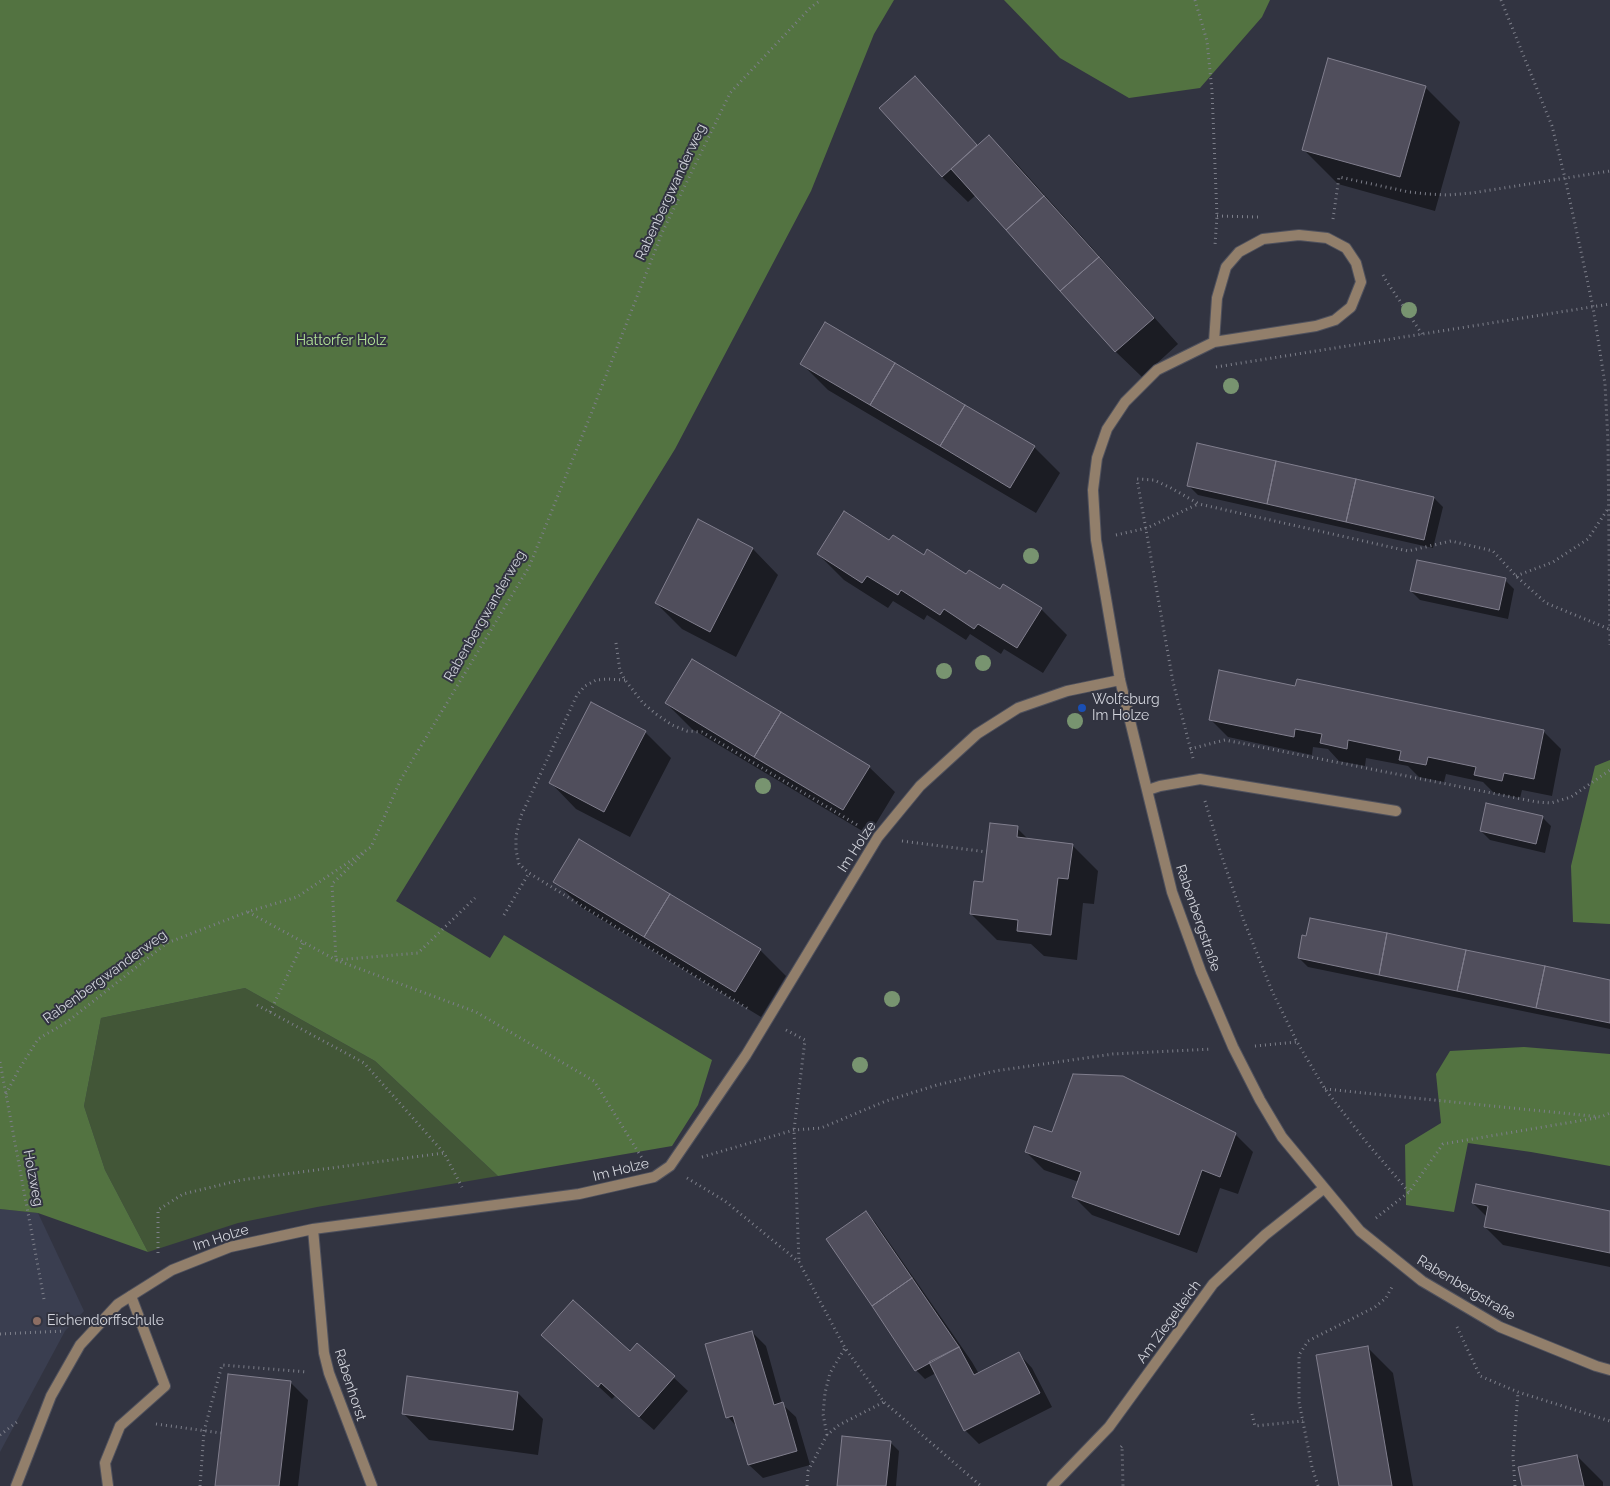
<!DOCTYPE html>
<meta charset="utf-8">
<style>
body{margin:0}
canvas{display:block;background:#323441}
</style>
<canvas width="1610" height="1486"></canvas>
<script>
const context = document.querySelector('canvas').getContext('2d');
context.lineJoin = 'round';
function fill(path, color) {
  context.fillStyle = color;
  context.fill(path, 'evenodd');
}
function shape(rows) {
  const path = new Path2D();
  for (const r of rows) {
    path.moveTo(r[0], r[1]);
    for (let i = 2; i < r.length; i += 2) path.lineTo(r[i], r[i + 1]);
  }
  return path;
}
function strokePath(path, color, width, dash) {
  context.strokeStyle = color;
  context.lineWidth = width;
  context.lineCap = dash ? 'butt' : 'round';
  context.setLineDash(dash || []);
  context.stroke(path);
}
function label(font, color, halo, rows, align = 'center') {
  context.font = font + ' Raleway,sans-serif';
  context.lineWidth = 4;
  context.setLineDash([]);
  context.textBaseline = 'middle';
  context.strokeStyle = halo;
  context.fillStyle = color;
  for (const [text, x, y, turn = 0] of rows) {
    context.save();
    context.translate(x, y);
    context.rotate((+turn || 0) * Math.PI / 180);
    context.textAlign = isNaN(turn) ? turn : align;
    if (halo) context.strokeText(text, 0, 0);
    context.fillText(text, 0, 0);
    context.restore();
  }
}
fill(shape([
 [0,1209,38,1213,84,1311,65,1331,0,1452]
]), '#3a3e50');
fill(shape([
 [245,988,375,1061,498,1176,317,1207,238,1223,148,1252,105,1170,84,1106,101,1018]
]), '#425637');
fill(shape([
 [0,0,894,0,874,34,811,191,675,449,396,901,490,958,504,935,712,1060,698,1105,672,1146,498,1176,375,1061,245,988,101,1018,84,1106,105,1170,148,1252,38,1213,0,1209],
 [1004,0,1270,0,1262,17,1200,88,1129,98,1060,58],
 [1610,760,1610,924,1573,922,1571,866,1595,766],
 [1524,1047,1610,1054,1610,1166,1531,1152,1468,1143,1454,1212,1406,1205,1405,1145,1441,1123,1436,1074,1450,1051]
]), '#537341');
fill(shape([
 [915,78,978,146,989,137,1015,162,1178,344,1142,377,1116,352,976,195,968,202,942,177],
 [1425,87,1460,122,1435,211,1338,184,1303,149],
 [802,364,1034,447,1060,473,1036,513,828,390],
 [1189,486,1434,498,1443,507,1433,548,1198,495],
 [699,521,753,549,778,575,736,657,682,629,656,603],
 [890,542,1041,609,1067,635,1043,673,1004,649,1001,654,970,634,966,640,927,615,924,620,893,601,888,608,844,580,818,554],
 [1505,580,1514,589,1508,619,1420,600,1411,591],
 [1296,688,1543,731,1561,749,1552,796,1522,790,1520,798,1494,793,1483,782,1446,774,1444,782,1419,777,1408,766,1366,758,1365,766,1339,761,1328,749,1313,747,1312,755,1228,737,1210,719],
 [666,703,869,767,895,792,869,835,692,729],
 [591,704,645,732,671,758,630,837,576,809,551,783],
 [1542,817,1551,826,1545,853,1490,840,1481,831],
 [1017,828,1029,840,1072,845,1098,871,1094,904,1083,903,1077,960,1044,956,1031,944,997,940,971,914,984,883],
 [555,881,760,950,786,976,761,1017,581,907],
 [1307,937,1610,981,1610,1029,1308,967,1299,958],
 [1053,1134,1235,1134,1253,1152,1238,1194,1220,1188,1197,1253,1092,1215,1074,1197,1079,1182,1044,1170,1026,1152],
 [1473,1203,1610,1213,1610,1267,1503,1245,1485,1227,1487,1217],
 [866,1213,875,1222,972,1362,979,1374,1019,1354,1032,1368,1052,1407,979,1444,965,1430,936,1373,925,1379,916,1370],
 [752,1332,766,1346,782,1404,796,1417,810,1465,763,1478,749,1465,738,1428,728,1417],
 [543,1335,630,1353,638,1344,688,1391,654,1430,615,1396,612,1399],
 [1367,1347,1393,1373,1413,1486,1341,1486],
 [290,1382,308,1400,298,1486,216,1486],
 [518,1393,543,1419,538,1455,429,1440,404,1414],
 [890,1442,899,1451,896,1486,839,1486],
 [1577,1456,1603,1482,1603,1486,1524,1486]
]), '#0007');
const building = shape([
 [1328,58,1426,86,1400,177,1302,150,1328,58],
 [915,76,977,145,942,177,879,108,915,76],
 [989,135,1044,196,1006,230,951,169,989,135],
 [1044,196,1099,257,1060,291,1006,230,1044,196],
 [1099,257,1154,318,1115,352,1060,291,1099,257],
 [825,322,895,363,870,405,800,364,825,322],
 [895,363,965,405,940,446,870,405,895,363],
 [965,405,1035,446,1010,488,940,446,965,405],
 [1197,443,1276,461,1267,504,1187,486,1197,443],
 [1276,461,1356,479,1346,522,1267,504,1276,461],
 [1356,479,1434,497,1424,540,1346,522,1356,479],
 [844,511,889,540,893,535,924,555,927,549,966,574,969,570,1000,589,1003,584,1042,608,1017,648,978,624,974,629,944,609,940,615,901,590,898,595,867,576,862,583,817,554,844,511],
 [698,519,753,548,710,632,655,603,698,519],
 [1417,560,1506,578,1499,610,1410,591,1417,560],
 [692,659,781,712,754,757,665,703,692,659],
 [1219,670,1295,686,1297,679,1544,730,1534,779,1504,773,1502,781,1474,775,1476,767,1428,757,1426,765,1399,760,1401,751,1348,740,1347,749,1320,743,1322,734,1295,729,1294,737,1209,720,1219,670],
 [591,702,646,731,604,812,549,783,591,702],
 [781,712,870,766,843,810,754,757,781,712],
 [1486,803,1543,816,1536,844,1480,831,1486,803],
 [990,823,1018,826,1017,837,1073,844,1068,879,1058,878,1051,935,1017,931,1018,920,970,914,974,881,983,882,990,823],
 [579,839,670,894,644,937,553,882,579,839],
 [670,894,761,949,735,992,644,937,670,894],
 [1310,918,1387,933,1379,975,1298,958,1302,935,1306,936,1310,918],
 [1387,933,1466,950,1457,991,1379,975,1387,933],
 [1466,950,1545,966,1536,1008,1457,991,1466,950],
 [1545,966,1610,980,1610,1023,1536,1008,1545,966],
 [1073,1074,1123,1076,1236,1133,1220,1177,1202,1170,1179,1235,1072,1197,1081,1172,1025,1152,1034,1126,1052,1132,1073,1074],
 [1476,1184,1610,1211,1610,1253,1484,1227,1488,1206,1472,1203,1476,1184],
 [866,1211,912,1278,872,1306,826,1239,866,1211],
 [912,1278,959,1347,915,1371,872,1306,912,1278],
 [573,1300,630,1351,637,1343,675,1376,639,1417,601,1383,598,1387,541,1335,573,1300],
 [752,1331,774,1405,783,1402,797,1451,748,1465,733,1416,726,1418,705,1344,752,1331],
 [1368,1346,1392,1486,1339,1486,1316,1355,1368,1346],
 [959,1347,974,1375,1019,1352,1040,1393,964,1431,929,1362,959,1347],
 [228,1374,291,1381,279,1486,215,1486,228,1374],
 [407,1376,518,1392,513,1430,402,1414,407,1376],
 [842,1436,891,1441,886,1486,837,1486,842,1436],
 [1577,1455,1584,1486,1522,1486,1518,1467,1577,1455]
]);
fill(building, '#504e5c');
strokePath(building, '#807e8d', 1);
const service = shape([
 [1148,790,1160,786,1200,779,1396,811],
 [108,1486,105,1463,120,1426,165,1386,131,1296]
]);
const minor = shape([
 [1214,342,1217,298,1226,267,1239,252,1263,239,1299,235,1327,238,1346,248,1356,263,1361,282,1351,307,1335,320,1316,326,1214,342,1157,370,1125,402,1107,429,1097,458,1093,490,1096,540,1120,680,1172,892,1201,972,1233,1047,1260,1100,1282,1137,1360,1231,1422,1281,1500,1327,1596,1366,1610,1370],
 [313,1229,324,1353,329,1373,372,1486],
 [16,1486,51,1396,80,1345,118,1304,172,1270,230,1247,313,1229,579,1194,654,1177,670,1166,746,1055,878,837,920,786,977,734,1018,708,1067,691,1120,680],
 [1052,1486,1109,1427,1213,1284,1265,1235,1323,1189]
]);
strokePath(service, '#4f515d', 12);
strokePath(minor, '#4f515d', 12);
strokePath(shape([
 [1195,0,1207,41,1212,91,1217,216,1215,245],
 [1501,0,1552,126,1565,178,1593,307,1605,384,1608,441,1610,645],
 [1217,216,1258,217],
 [1333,219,1339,177,1409,192,1428,194,1448,195,1472,193,1610,171],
 [1383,275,1385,279,1422,334],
 [1216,367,1610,304],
 [1116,535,1147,528,1198,504],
 [1516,576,1553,562,1588,539,1609,507],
 [616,643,620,671,625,680,643,703,656,714,672,725,687,731,702,732,859,826],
 [625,680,607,679,596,680,585,686,577,695,521,816,516,836,516,850,519,864,529,873,750,1010],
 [1190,749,1225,740,1537,802,1551,803,1571,797,1610,770],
 [1193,758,1173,682,1137,479,1154,480,1171,488,1199,504,1408,551,1451,541,1493,551,1516,576,1546,603,1609,629],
 [1205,801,1221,854,1244,921,1272,991,1297,1042,1325,1089,1367,1143,1409,1192],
 [902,841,987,852],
 [363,854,332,884,336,960,418,953,475,898],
 [248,912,336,960,476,1012,594,1081,642,1158],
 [504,915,529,873],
 [257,1005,364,1063,444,1153],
 [270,1012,303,943],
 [786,1030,805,1040,794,1130,799,1262],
 [1255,1046,1297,1042],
 [0,1062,44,1299],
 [1325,1089,1601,1117,1610,1113],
 [6,1094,18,1071,38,1039,67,1022,167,943,247,912,297,897,371,847,401,779,529,567,591,414,662,233,730,93,811,7,821,0],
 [702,1157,794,1130,821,1128,886,1101,937,1085,995,1071,1113,1054,1211,1049],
 [687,1178,725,1201,799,1262,845,1348,884,1402,981,1486],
 [1376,1218,1409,1192,1443,1144,1596,1118],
 [158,1253,158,1210,183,1194,241,1180,444,1153,462,1187],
 [1457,1327,1480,1376,1518,1392,1610,1421],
 [0,1334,64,1331],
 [1252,1414,1255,1426,1303,1421],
 [156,1424,221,1433],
 [0,1435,17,1422],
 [827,1435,823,1414,825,1393,830,1373,845,1348],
 [1121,1447,1122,1446,1123,1486],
 [200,1486,204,1431,222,1365,307,1372],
 [807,1486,808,1471,827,1435,839,1425,884,1402],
 [1318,1486,1312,1467,1299,1402,1299,1355,1308,1341,1375,1307,1386,1298,1393,1285],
 [1515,1486,1513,1456,1518,1392]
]), '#7d7f8a', 3, [1, 4]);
strokePath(service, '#927f6b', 10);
strokePath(minor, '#927f6b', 10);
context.fillStyle = '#789470';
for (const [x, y] of [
 [1409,310],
 [1231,386],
 [1031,556],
 [983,663],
 [944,671],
 [1075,721],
 [763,786],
 [892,999],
 [860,1065]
]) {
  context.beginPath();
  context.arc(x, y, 8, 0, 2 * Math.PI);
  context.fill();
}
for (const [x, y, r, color] of [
 [1082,708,5,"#1a4fb4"],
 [37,1321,5,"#8d6e63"]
]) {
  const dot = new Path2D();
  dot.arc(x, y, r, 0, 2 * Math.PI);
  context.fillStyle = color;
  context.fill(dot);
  strokePath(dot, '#323441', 2);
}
label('14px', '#d3d5dd', '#323441', [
 ["Rabenbergwanderweg",671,192,-65],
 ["Rabenbergwanderweg",485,616,-60],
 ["Im Holze",857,847,-57],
 ["Rabenbergstraße",1198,918,71],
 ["Rabenbergwanderweg",105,977,-36],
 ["Im Holze",621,1170,-14],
 ["Holzweg",33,1178,79],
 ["Im Holze",221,1238,-18],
 ["Rabenbergstraße",1466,1288,31],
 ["Am Ziegelteich",1169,1322,-54],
 ["Rabenhorst",350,1385,72]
]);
label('14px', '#b2e296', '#323441', [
 ["Hattorfer Holz",341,341]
]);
label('14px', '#d3d5dd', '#323441', [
 ["Wolfsburg",1092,700],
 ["Im Holze",1092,716],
 ["Eichendorffschule",47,1321]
], 'left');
</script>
